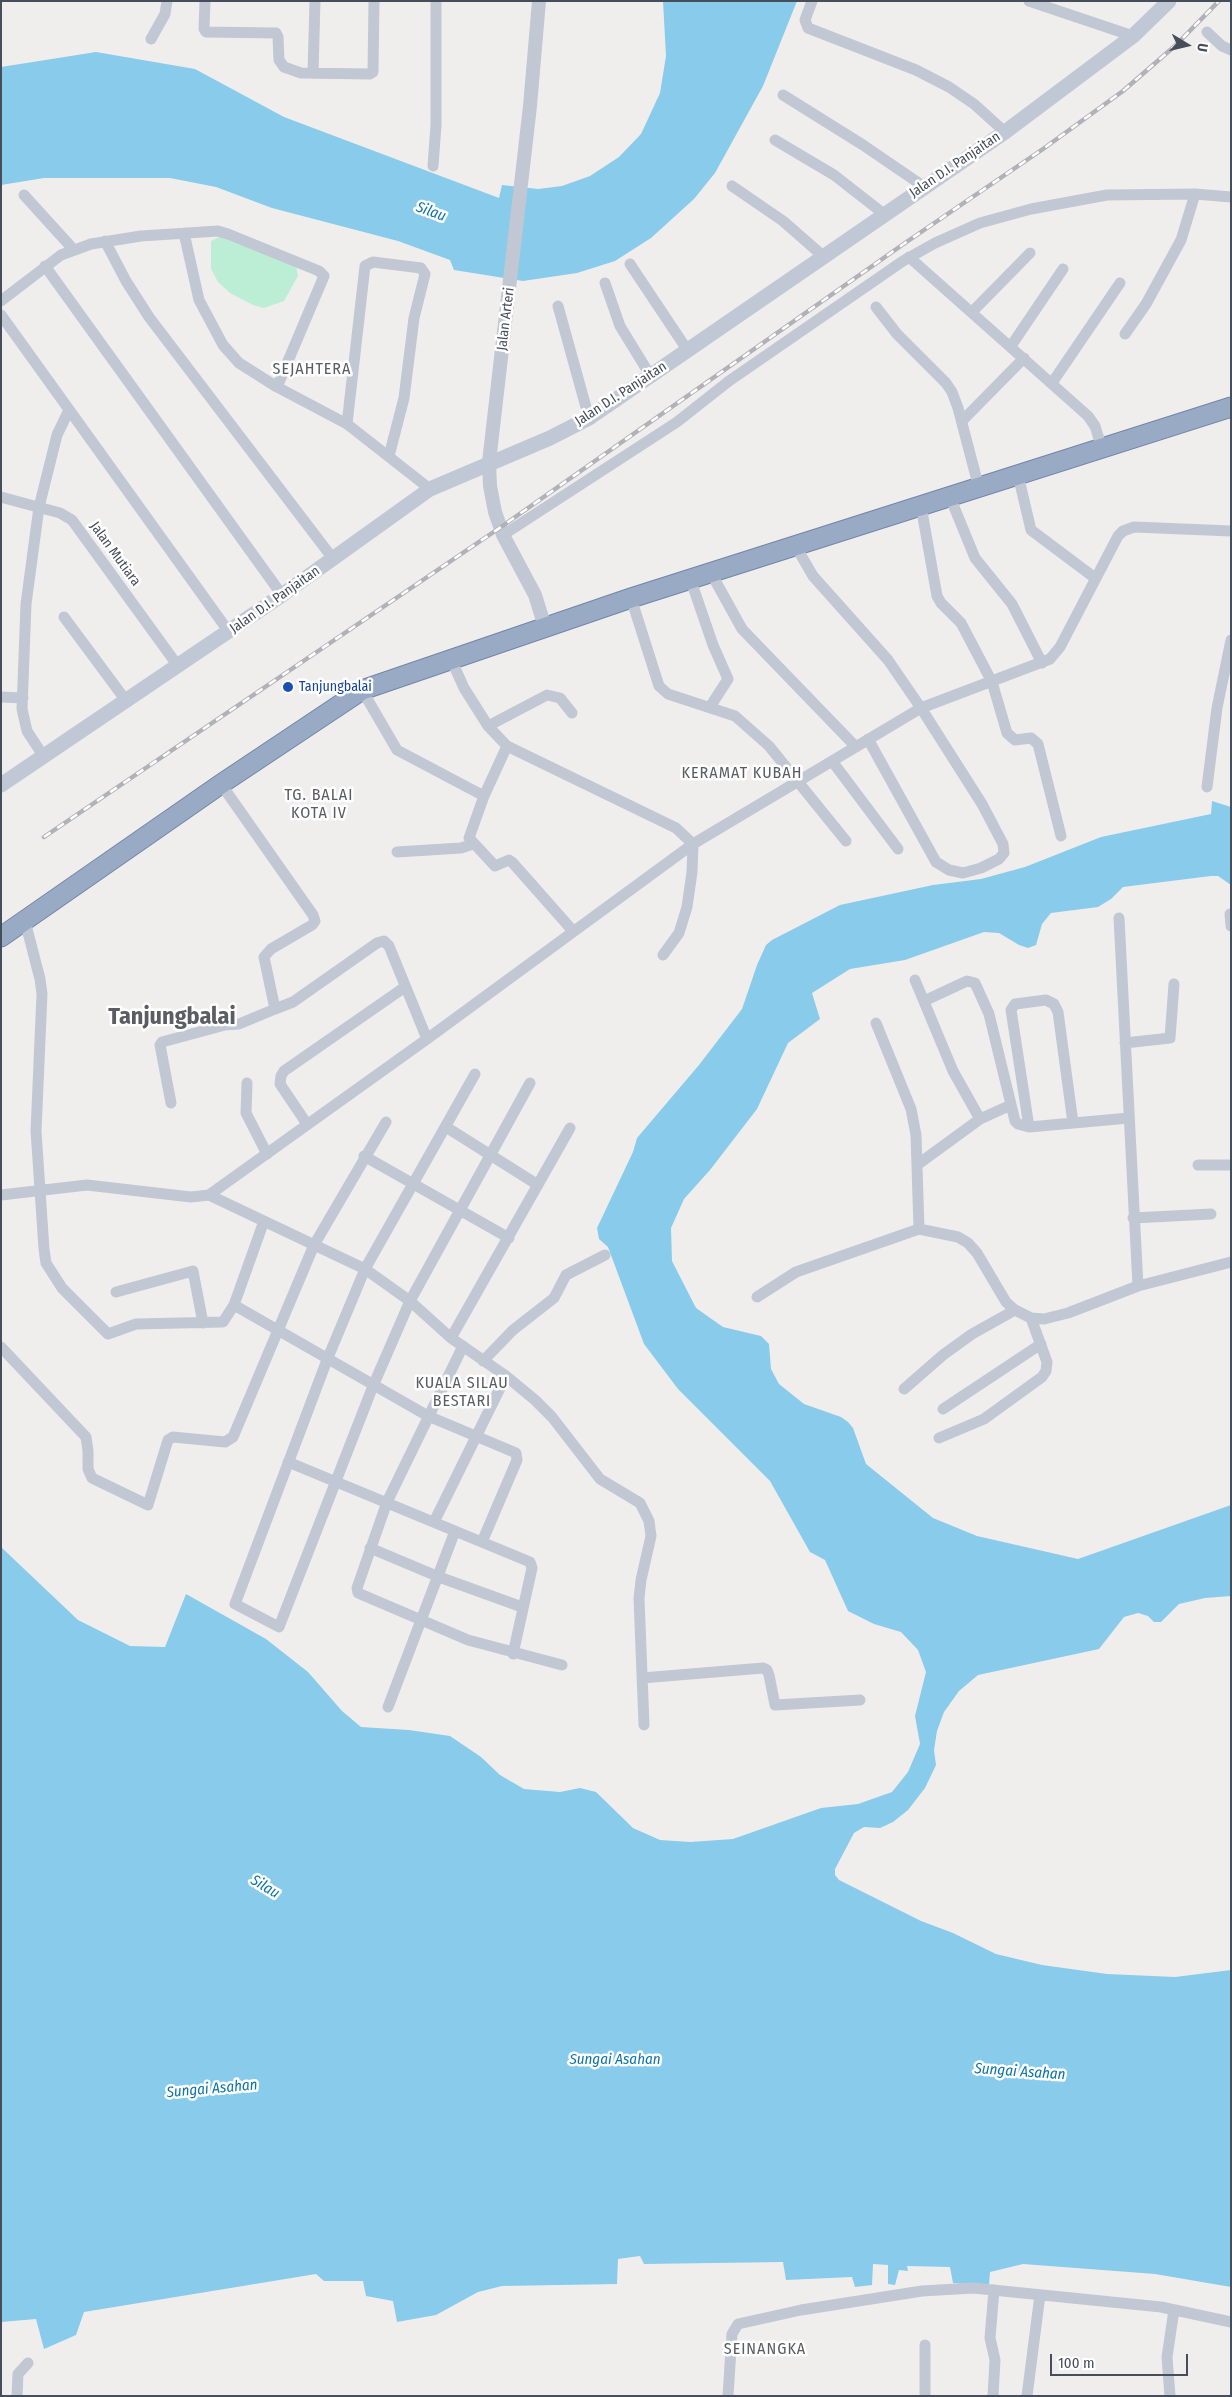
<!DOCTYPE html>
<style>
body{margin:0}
#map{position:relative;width:1232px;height:2397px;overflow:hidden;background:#f0eeed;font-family:"Fira Sans Condensed",sans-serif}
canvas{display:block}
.frame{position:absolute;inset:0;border:2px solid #464e5b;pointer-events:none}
.north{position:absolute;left:1162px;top:20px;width:50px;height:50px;-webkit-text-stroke:4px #fff;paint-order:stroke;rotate:99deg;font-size:14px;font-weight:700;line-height:20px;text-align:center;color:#464e5b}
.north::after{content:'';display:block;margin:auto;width:18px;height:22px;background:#464e5b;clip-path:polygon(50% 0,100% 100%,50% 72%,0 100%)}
.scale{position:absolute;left:1050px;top:2354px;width:138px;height:22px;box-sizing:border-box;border:2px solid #464e5b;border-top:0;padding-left:6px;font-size:15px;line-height:18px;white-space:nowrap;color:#464e5b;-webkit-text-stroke:4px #fff;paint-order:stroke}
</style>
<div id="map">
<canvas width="1232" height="2397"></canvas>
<div class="frame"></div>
<div class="north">U</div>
<div class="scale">100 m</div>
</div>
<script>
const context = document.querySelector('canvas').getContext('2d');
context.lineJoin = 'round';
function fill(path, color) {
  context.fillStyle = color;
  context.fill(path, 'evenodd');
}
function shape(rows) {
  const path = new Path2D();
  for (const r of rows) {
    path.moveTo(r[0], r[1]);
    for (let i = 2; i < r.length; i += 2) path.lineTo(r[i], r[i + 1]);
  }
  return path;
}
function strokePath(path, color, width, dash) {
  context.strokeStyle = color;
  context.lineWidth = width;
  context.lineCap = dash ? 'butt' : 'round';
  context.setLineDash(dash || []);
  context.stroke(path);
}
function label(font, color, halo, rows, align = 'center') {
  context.font = font + ' "Fira Sans Condensed",sans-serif';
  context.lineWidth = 5;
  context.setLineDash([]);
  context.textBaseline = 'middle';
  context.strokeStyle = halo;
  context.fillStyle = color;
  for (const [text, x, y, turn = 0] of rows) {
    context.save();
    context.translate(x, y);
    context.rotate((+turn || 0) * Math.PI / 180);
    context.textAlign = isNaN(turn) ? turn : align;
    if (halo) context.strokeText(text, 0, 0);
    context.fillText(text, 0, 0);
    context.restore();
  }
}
fill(shape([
 [221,236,296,266,298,276,284,301,264,308,253,305,230,293,218,282,211,269,211,241]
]), '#bceed5');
fill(shape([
 [663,1,797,1,763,86,715,173,694,199,651,238,615,261,577,273,523,281,454,270,450,260,398,241,272,208,216,187,170,178,44,178,1,185,1,67,96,52,195,69,284,117,499,198,502,185,538,189,562,186,590,176,619,157,641,134,660,93,666,56],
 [1212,801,1231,807,1231,885,1218,876,1211,876,1123,887,1111,899,1098,907,1051,913,1042,924,1036,945,1028,948,1019,945,999,933,984,932,905,960,850,969,812,993,820,1019,788,1043,757,1109,710,1170,684,1199,671,1228,672,1261,696,1308,723,1327,761,1336,769,1344,771,1369,779,1384,804,1404,841,1417,848,1422,853,1428,866,1464,933,1518,977,1536,1078,1559,1231,1505,1231,1596,1205,1598,1179,1604,1161,1622,1154,1622,1148,1616,1138,1613,1124,1617,1099,1649,978,1675,959,1691,944,1712,937,1731,934,1750,936,1765,925,1788,908,1810,893,1822,880,1828,864,1827,854,1833,835,1869,835,1875,839,1880,921,1921,953,1933,996,1954,1042,1965,1107,1974,1175,1977,1231,1970,1231,2287,1155,2274,1023,2264,990,2272,989,2285,953,2283,950,2267,907,2266,908,2271,899,2270,895,2285,888,2284,888,2265,873,2264,872,2285,855,2287,852,2277,786,2280,783,2262,644,2264,640,2256,618,2259,617,2284,502,2286,478,2292,436,2315,397,2322,393,2301,366,2296,363,2281,324,2281,316,2274,84,2312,76,2335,44,2349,36,2319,1,2322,1,1547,78,1620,130,1646,165,1647,186,1594,266,1639,308,1672,342,1711,361,1727,409,1730,450,1736,481,1757,500,1775,524,1789,560,1792,580,1788,596,1792,633,1828,660,1840,690,1842,733,1839,821,1808,858,1804,892,1792,908,1772,920,1744,915,1716,926,1672,918,1650,901,1632,874,1624,848,1611,825,1560,810,1552,770,1481,678,1389,644,1344,608,1247,599,1239,597,1228,633,1152,637,1138,699,1065,742,1009,757,965,766,945,772,940,840,905,933,885,981,879,1025,867,1101,837,1211,814]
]), '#89cbea');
const trunk = shape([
 [1,937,221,784,362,690,631,598,1231,407]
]);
strokePath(trunk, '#7185a8', 21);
strokePath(shape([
 [205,1,204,29,206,32,276,33,278,37,279,60,284,67,301,73,370,74,373,72,374,1],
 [812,1,805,20,808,28,916,70,949,87,974,104,1005,132],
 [1029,1,1133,36],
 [1207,32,1222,46,1231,50],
 [151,39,165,14,167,1],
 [313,73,315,1],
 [783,95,863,145,923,186],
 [775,140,834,175,884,214],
 [433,166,436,125,436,1],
 [732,186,783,221,823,256],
 [24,195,73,249],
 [184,233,199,300,223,345,239,363,277,387,347,424,430,489],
 [105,241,126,281,149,317,334,560],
 [909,257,1088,416,1095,426,1102,449],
 [630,264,688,351],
 [45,266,282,595],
 [605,283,620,326,650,375],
 [1,301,61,255,91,244,141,236,218,231,228,234,319,271,324,276,277,387],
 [558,306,589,418],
 [876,307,897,334,946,383,952,392,958,408,979,488],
 [972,312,1030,253],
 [1,315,229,632],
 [1125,334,1146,304,1181,240,1195,194],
 [1011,346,1063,269],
 [1052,383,1120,283],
 [962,421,1024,358],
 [347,424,365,266,373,262,421,268,425,274,414,318,404,398,389,456],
 [1018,475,1031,530,1095,578],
 [1,497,60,513,72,520,178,666],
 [950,497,975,558,1012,604,1042,663],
 [921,506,937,596,941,603,961,623,992,682,1007,733,1015,740,1031,738,1038,744,1061,836],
 [503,535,677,422,729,381,903,261,935,243,980,223,1031,209,1107,195,1195,194,1231,197],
 [795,545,813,576,888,660,921,708,982,804,1003,844,1004,853,999,859,981,868,963,873,949,870,936,862,868,739],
 [711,573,742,629,856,747],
 [691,581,713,645,728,679,710,707],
 [631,598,659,686,668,694,735,716,769,746,846,841],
 [64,617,127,702],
 [451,659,464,688,488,726,507,746,676,828,693,844,692,872,687,907,679,933,663,955],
 [362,690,397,750,484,796],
 [1,697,23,698],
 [488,726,547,695,560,698,572,713],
 [507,746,484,796,469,838,495,866,509,860,512,862,573,931],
 [44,757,27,731,22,709,26,604,39,507,57,435,69,410],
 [832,761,898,849],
 [221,784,313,915,315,921,312,925,271,949,264,957,275,1009,293,1002,377,943,384,941,389,946,427,1039],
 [1207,787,1217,708,1231,640],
 [397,852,461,848,473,844],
 [1230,914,1231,926],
 [1119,918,1138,1286],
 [25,921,40,979,42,994,36,1131,44,1249,46,1263,62,1288,108,1334,136,1324,223,1322,234,1305,264,1221],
 [915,980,953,1071,980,1119],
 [924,1001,967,981,975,983,989,1014,1015,1121,1018,1124,1029,1127,1129,1118],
 [876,1023,911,1109,916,1135,919,1229],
 [1125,1043,1170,1038,1174,984],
 [475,1074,365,1269,327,1360,235,1604,279,1627,373,1386,410,1301,530,1083],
 [247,1083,246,1113,267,1154],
 [171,1103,160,1045,162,1042,225,1025,239,1024,275,1009],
 [307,1124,280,1084,281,1076,284,1071,405,987],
 [446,1127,538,1185],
 [1029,1127,1011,1010,1015,1004,1046,1000,1054,1004,1058,1012,1073,1123],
 [364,1156,509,1238],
 [917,1165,980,1119,1011,1105],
 [1198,1165,1231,1165],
 [1,1195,87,1185,191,1197,209,1195,427,1039,693,844,921,708,1050,659,1060,647,1118,536,1123,531,1134,527,1231,531],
 [209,1195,365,1269,410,1301,451,1338,506,1376,535,1400,552,1417,600,1479,640,1503,649,1521,651,1536,641,1580,639,1598,644,1725],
 [1133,1218,1211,1214],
 [116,1292,193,1271,203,1323],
 [757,1297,796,1272,919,1229,958,1237,968,1243,977,1253,1006,1302,1015,1310,1031,1318,1044,1319,1068,1313,1138,1286,1231,1262],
 [234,1305,428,1416,516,1453,517,1460,482,1542],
 [451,1338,570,1128],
 [463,1346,387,1502,357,1588,358,1593,468,1640,562,1665],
 [1,1347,86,1437,88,1451,88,1469,92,1478,148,1505,168,1440,173,1437,225,1442,233,1437,314,1245,386,1122],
 [483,1361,513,1330,554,1298,566,1275,605,1255],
 [904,1389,943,1355,972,1334,1015,1310],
 [943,1409,1041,1344],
 [939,1438,984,1419,1042,1377,1046,1371,1047,1362,1031,1318],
 [288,1462,530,1562,532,1568,513,1654],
 [434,1522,506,1376],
 [370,1548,439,1577,522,1607],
 [642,1678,763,1668,767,1670,769,1675,775,1705,860,1700],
 [388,1707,455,1531],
 [17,2396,18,2374,28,2363],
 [728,2396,732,2334,738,2324,801,2310,922,2291,973,2288,1161,2307,1231,2322],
 [925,2396,925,2345],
 [993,2396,995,2360,990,2338,994,2290],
 [1027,2396,1040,2295],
 [1170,2396,1167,2357,1174,2310]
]), '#c1c8d3', 11);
strokePath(shape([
 [539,1,530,106,489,462,490,486,495,512,503,535,535,595,545,627]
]), '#c1c8d3', 14);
strokePath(shape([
 [1,785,282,595,430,489,550,438,589,418,1005,132,1133,36,1169,1]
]), '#c0c8d6', 15);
strokePath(trunk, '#99aac4', 19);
const rail = shape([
 [44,837,501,527,905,243,1043,149,1123,91,1176,45,1219,1]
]);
strokePath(rail, '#b0b2b8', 4.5);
strokePath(rail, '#fff', 2.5, [8]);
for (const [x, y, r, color] of [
 [288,687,6,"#1a4fb4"]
]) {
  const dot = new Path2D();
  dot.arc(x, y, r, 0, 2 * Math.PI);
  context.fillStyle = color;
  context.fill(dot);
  strokePath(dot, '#fff', 2);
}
label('14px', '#464e5b', '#fff', [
 ["Jalan D.I. Panjaitan",955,165,-34],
 ["Jalan Arteri",506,319,-83],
 ["Jalan D.I. Panjaitan",621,394,-33],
 ["Jalan Mutiara",115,554,54],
 ["Jalan D.I. Panjaitan",275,600,-35]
]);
label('14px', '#164399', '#fff', [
 ["Tanjungbalai",299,687]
], 'left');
label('italic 15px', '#0e74a6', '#fff', [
 ["Silau",431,212,20],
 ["Silau",265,1887,31],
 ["Sungai Asahan",615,2060],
 ["Sungai Asahan",1020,2072,4],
 ["Sungai Asahan",212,2089,-5]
]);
context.letterSpacing = '1px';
label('16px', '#5a5d62', '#fff', [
 ["SEJAHTERA",312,370],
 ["KERAMAT KUBAH",742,774],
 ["TG. BALAI",319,796],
 ["KOTA IV",319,814],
 ["KUALA SILAU",462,1384],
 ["BESTARI",462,1402],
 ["SEINANGKA",765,2350]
]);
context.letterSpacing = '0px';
label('bold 24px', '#5a5d62', '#fff', [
 ["Tanjungbalai",172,1017]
]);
</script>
